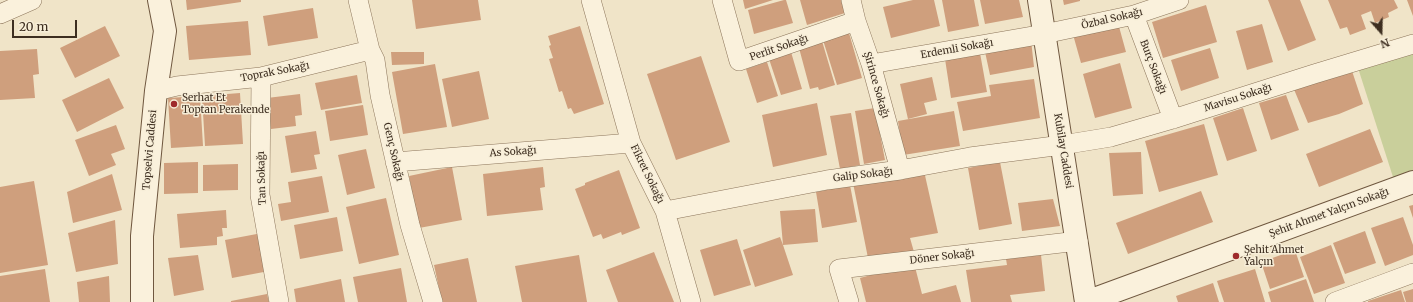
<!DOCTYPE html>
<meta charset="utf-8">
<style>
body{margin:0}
#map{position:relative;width:1413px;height:302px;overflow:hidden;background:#f0e4c8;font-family:Merriweather,serif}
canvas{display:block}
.north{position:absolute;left:1361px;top:12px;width:40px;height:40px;-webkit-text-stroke:3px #f7eed8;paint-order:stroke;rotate:160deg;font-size:11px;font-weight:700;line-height:16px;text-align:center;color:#3d2e20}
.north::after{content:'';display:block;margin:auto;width:14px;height:18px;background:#3d2e20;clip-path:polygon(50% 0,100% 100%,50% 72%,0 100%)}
.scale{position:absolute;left:12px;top:20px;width:65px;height:18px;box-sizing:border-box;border:2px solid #3d2e20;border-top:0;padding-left:5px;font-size:12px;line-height:14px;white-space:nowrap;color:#3d2e20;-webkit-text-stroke:3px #f7eed8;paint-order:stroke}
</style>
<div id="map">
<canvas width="1413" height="302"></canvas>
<div class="north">N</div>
<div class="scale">20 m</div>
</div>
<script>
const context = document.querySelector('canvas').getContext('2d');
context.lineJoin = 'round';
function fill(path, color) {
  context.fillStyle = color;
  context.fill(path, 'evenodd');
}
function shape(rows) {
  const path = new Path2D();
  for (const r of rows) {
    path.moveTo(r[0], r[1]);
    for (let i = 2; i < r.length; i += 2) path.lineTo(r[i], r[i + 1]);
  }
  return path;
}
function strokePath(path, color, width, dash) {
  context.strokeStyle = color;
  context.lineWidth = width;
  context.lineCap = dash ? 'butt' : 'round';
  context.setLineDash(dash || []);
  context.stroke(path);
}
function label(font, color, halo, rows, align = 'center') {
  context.font = font + ' Merriweather,serif';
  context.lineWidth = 3;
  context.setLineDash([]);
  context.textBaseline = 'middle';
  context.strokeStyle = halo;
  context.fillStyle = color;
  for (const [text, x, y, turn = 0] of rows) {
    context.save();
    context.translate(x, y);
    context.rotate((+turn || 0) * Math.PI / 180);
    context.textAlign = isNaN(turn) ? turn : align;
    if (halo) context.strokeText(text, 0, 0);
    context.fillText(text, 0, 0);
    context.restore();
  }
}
fill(shape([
 [1413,54,1413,170,1393,177,1358,68]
]), '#c9cf9b');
fill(shape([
 [186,0,241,0,241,2,187,10],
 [412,0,478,0,481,20,416,29],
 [743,0,773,0,745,9],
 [784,0,786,0,793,23,754,34,748,10],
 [800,0,841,0,845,13,807,25],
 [913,0,934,0,940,26,891,38,883,7],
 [942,0,974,0,979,26,948,32],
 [980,0,1019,0,1023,17,985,24],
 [1063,0,1080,0,1080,1,1064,5],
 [1268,0,1300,0,1316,40,1288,51],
 [1328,0,1394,0,1398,8,1388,13,1389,17,1375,23,1371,11,1361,15,1366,29,1350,35,1347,27,1340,29],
 [1407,0,1413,0,1413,16],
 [1206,5,1217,42,1163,58,1152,22],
 [313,8,318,38,268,46,263,16],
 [248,21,251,55,189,60,186,26],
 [1118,23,1126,52,1081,63,1072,31],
 [1262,24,1273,62,1247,70,1236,31],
 [105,26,120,56,75,78,60,48],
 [580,26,604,104,574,114,571,108,568,109,562,91,559,92,549,59,553,58,549,46,551,45,548,36],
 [849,33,862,78,837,85,823,40],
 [1031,40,1034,67,990,75,984,47],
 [822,41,835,85,819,90,818,87,810,89,799,48],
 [1210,48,1219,78,1181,91,1171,60],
 [37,49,39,74,33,75,35,98,0,100,0,51],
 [391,52,424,52,424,64,392,65],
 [791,52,802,89,781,95,769,59],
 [980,53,987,92,951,98,945,59],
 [701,56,730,142,676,160,647,74],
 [767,62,778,96,757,103,746,69],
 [1120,63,1132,108,1095,118,1083,74],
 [435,64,447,127,403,134,392,72],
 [479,71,489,119,452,127,442,79],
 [1352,71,1363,104,1339,114,1308,123,1293,87],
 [357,75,362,103,321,110,315,83],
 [932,77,937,100,924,103,927,114,908,119,900,84],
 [109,78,124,108,77,132,62,100],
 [1034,79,1040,118,963,131,957,102,991,96,989,85],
 [240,93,243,144,205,146,202,96],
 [300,94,302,115,295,116,296,126,271,129,267,98],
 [1286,95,1299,130,1271,140,1259,103],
 [200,96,203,146,171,148,168,98],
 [817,103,827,155,773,167,762,115],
 [363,105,368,135,330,141,325,111],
 [875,108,885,160,864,164,855,111],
 [1243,108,1257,151,1227,161,1213,118],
 [954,111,960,146,903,155,898,121],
 [851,113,860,165,840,169,830,116],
 [1204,124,1218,175,1159,192,1145,141],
 [116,125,125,149,111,154,116,165,89,176,75,140],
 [1370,129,1383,162,1319,187,1306,154],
 [316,131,320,154,314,155,317,169,291,173,285,136],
 [366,149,375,188,347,195,338,155],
 [1141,152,1143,194,1113,196,1109,153],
 [198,162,198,193,164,194,164,163],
 [1000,162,1012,224,979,230,968,168],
 [238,164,238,190,203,191,203,165],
 [452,167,462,220,419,228,409,176],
 [543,167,545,187,540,188,543,210,487,216,483,174],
 [619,170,640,228,622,235,621,232,603,239,601,234,593,237,575,189,585,185,585,183],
 [924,171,938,233,910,238,914,252,868,258,853,183],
 [112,174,122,210,73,223,67,192],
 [322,176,329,212,281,221,278,204,291,202,288,182],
 [34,181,48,265,0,273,0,187],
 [850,185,857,222,822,228,816,192],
 [1201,191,1213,222,1128,254,1116,223],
 [386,198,399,255,359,264,346,207],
 [1053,199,1060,226,1022,231,1018,203],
 [1413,205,1413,218,1409,206],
 [815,209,818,242,783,245,793,275,755,287,743,250,780,237,783,245,780,211],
 [226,210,227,228,222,228,223,236,217,237,217,245,180,248,177,214],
 [337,217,343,251,300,259,294,225],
 [1403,217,1413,245,1413,255,1385,266,1371,228],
 [115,220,118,264,76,272,68,233],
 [1365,231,1376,263,1345,274,1333,243],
 [262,233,269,271,232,278,225,240],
 [737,239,751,285,714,296,700,250],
 [1331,245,1345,283,1314,294,1300,257],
 [1295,250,1304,277,1270,289,1261,262],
 [654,252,674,302,618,302,606,270],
 [198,255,204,290,174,296,168,258],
 [579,255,587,302,522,302,515,266],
 [1041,255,1045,291,1010,295,1012,302,971,302,966,270,1007,265,1006,259],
 [468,258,477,302,442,302,434,265],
 [914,263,922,294,956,285,961,302,866,302,860,278],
 [401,268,407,302,358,302,353,277],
 [45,269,50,302,0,302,0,276],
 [1255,269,1265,302,1224,302,1217,281],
 [109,276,110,302,79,302,77,282],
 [341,279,345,302,296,302,294,289],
 [1306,279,1314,302,1271,302,1268,292],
 [1213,283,1219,302,1178,302,1176,296],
 [1413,289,1413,302,1406,302,1403,292],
 [1401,290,1405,302,1368,302,1368,301],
 [267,294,269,302,231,302,231,301]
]), '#cf9f7d');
const street = shape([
 [358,0,370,50,375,60,380,95,410,225,433,302],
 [591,0,631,143,665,211,691,302],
 [722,0,739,61,856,21],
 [851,0,856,21,871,64,900,170],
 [0,14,32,0],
 [1134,15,1173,119],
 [871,64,1044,34,1134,15,1179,0],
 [261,77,260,195,279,302],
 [156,91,177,86,261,77,370,50],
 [395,162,631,143],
 [665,211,827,180,900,170,970,157,1062,145,1111,137,1173,119,1314,74,1413,44],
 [849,302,839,269,1078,241],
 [1335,302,1413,273]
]);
const secondary = shape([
 [1039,0,1086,302],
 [142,302,142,236,156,91,165,31,159,0],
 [1086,302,1413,182]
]);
strokePath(street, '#8d765c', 20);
strokePath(secondary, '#6f573f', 24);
strokePath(street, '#faf1dc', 19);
strokePath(secondary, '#faf1dc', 22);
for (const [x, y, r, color] of [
 [174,104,4,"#9e2a2b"],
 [1236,256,4,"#9e2a2b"]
]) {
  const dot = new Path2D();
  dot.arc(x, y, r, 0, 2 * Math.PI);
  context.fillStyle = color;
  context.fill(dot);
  strokePath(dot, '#f7eed8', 1.5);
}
label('10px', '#3d2e20', '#f7eed8', [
 ["Özbal Sokağı",1112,19,-13],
 ["Perlit Sokağı",779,48,-19],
 ["Erdemli Sokağı",957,49,-10],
 ["Burç Sokağı",1153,67,69],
 ["Toprak Sokağı",275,72,-11],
 ["Şirince Sokağı",876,85,74],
 ["Mavisu Sokağı",1238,98,-18],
 ["Topselvi Caddesi",150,150,-85],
 ["Kubilay Caddesi",1063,151,81],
 ["Genç Sokağı",393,152,77],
 ["As Sokağı",513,152,-4],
 ["Fikret Sokağı",647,174,64],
 ["Galip Sokağı",863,175,-7],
 ["Tan Sokağı",262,178,-92],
 ["Şehit Ahmet Yalçın Sokağı",1329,213,-20],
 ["Döner Sokağı",942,257,-7]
]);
label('10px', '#3d2e20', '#f7eed8', [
 ["Serhat Et",182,98],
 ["Toptan Perakende",182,110],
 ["Şehit Ahmet",1244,250],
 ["Yalçın",1244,262]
], 'left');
</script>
